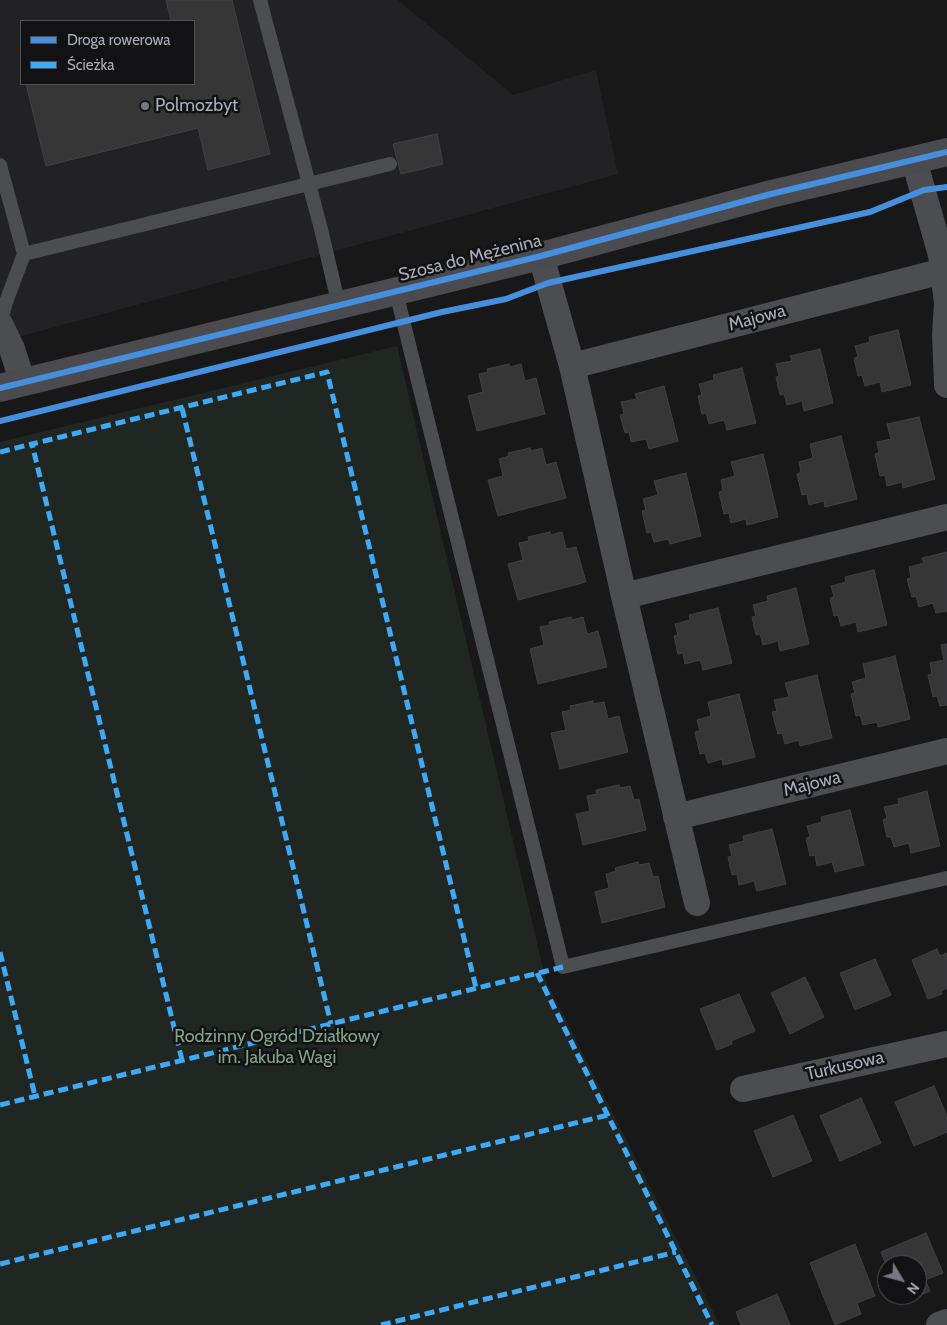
<!DOCTYPE html>
<meta charset="utf-8">
<style>
body{margin:0}
#map{position:relative;width:947px;height:1325px;overflow:hidden;background:#181818;font-family:Cabin,sans-serif}
canvas{display:block}
.legend{position:absolute;left:20px;top:20px;width:175px;height:65px;box-sizing:border-box;background:#121214;border:1px solid #4e5056;margin:0;padding:6px 9px;list-style:none;font-size:15px;color:#a9acba}
.legend li{display:flex;align-items:center;gap:10px;height:25px}
.legend b{width:25px;border:1px solid #4e5056}
.north{position:absolute;left:877px;top:1255px;width:50px;height:50px;box-sizing:border-box;background:#121214;border:1px solid #4e5056;border-radius:50%;rotate:127deg;font-size:14px;font-weight:700;line-height:20px;text-align:center;color:#a9acba}
.north::after{content:'';display:block;margin:auto;width:18px;height:22px;background:#767881;clip-path:polygon(50% 0,100% 100%,50% 72%,0 100%)}
</style>
<div id="map">
<canvas width="947" height="1325"></canvas>
<ul class="legend">
<li><b style="height:6px;background:#468fdf"></b>Droga rowerowa</li>
<li><b style="height:6px;background:#3fa9f5"></b>Ścieżka</li>
</ul>
<div class="north">N</div>
</div>
<script>
const context = document.querySelector('canvas').getContext('2d');
context.lineJoin = 'round';
function fill(path, color) {
  context.fillStyle = color;
  context.fill(path, 'evenodd');
}
function shape(rows) {
  const path = new Path2D();
  for (const r of rows) {
    path.moveTo(r[0], r[1]);
    for (let i = 2; i < r.length; i += 2) path.lineTo(r[i], r[i + 1]);
  }
  return path;
}
function strokePath(path, color, width, dash) {
  context.strokeStyle = color;
  context.lineWidth = width;
  context.lineCap = dash ? 'butt' : 'round';
  context.setLineDash(dash || []);
  context.stroke(path);
}
function label(font, color, halo, rows, align = 'center') {
  context.font = font + ' Cabin,sans-serif';
  context.lineWidth = 5;
  context.setLineDash([]);
  context.textBaseline = 'middle';
  context.strokeStyle = halo;
  context.fillStyle = color;
  for (const [text, x, y, turn = 0] of rows) {
    context.save();
    context.translate(x, y);
    context.rotate((+turn || 0) * Math.PI / 180);
    context.textAlign = isNaN(turn) ? turn : align;
    if (halo) context.strokeText(text, 0, 0);
    context.fillText(text, 0, 0);
    context.restore();
  }
}
fill(shape([
 [0,0,398,0,513,95,596,70,618,174,0,342],
 [21,21,194,21,194,84,21,84]
]), '#222224');
fill(shape([
 [397,346,546,981,720,1325,0,1325,0,442]
]), '#202722');
const building = shape([
 [166,0,232,0,270,154,208,170,198,128,46,166,26,84,194,84,194,21,171,21,166,0],
 [437,134,443,164,401,174,393,144,437,134],
 [898,330,911,385,882,392,880,382,865,386,862,375,858,376,854,358,858,357,855,346,870,342,869,337,898,330],
 [820,349,833,403,804,411,802,401,787,405,784,394,780,395,776,377,779,376,776,364,792,361,790,356,820,349],
 [509,364,510,367,521,364,525,381,536,378,545,414,477,431,468,396,483,392,479,374,488,372,487,369,509,364],
 [742,368,756,423,727,430,724,420,709,424,706,413,702,414,698,396,702,395,699,384,714,380,713,375,742,368],
 [664,386,678,441,649,449,646,439,631,442,629,432,625,433,620,415,624,414,621,402,637,399,635,394,664,386],
 [919,417,935,479,903,488,902,482,887,486,885,475,880,476,875,454,879,453,877,442,891,439,887,424,919,417],
 [841,436,857,499,825,507,824,501,809,505,807,494,802,495,797,474,801,472,799,462,813,458,810,444,841,436],
 [530,448,531,451,542,448,546,465,556,462,566,498,498,516,488,480,503,476,499,459,509,456,508,453,530,448],
 [763,454,778,517,747,525,746,519,731,523,729,513,724,514,719,492,723,491,721,480,735,476,731,462,763,454],
 [686,473,701,536,670,544,668,539,654,542,651,532,647,533,642,511,646,510,643,499,658,495,654,481,686,473],
 [550,532,551,535,562,532,566,549,576,547,586,582,518,600,508,564,523,560,519,543,529,541,528,537,550,532],
 [947,552,947,611,936,613,933,603,919,607,916,596,912,597,907,579,911,578,909,567,924,563,922,558,947,552],
 [874,570,887,625,858,632,856,622,841,626,838,615,834,616,830,598,834,597,831,586,846,582,845,577,874,570],
 [796,588,809,644,780,651,778,641,763,645,760,634,756,635,752,617,756,616,753,605,768,601,767,596,796,588],
 [718,608,732,663,703,670,700,660,685,664,683,653,678,654,674,636,678,635,675,624,690,620,689,615,718,608],
 [571,617,572,620,583,617,587,634,598,631,607,667,538,684,530,649,544,645,540,627,550,625,549,622,571,617],
 [947,644,947,705,940,706,937,696,933,697,928,675,932,674,930,663,944,660,941,645,947,644],
 [895,656,910,719,878,727,877,722,863,725,860,715,856,716,851,694,855,693,852,682,866,678,863,664,895,656],
 [817,675,832,738,800,746,799,740,785,744,782,733,778,734,772,712,777,711,774,700,789,697,785,683,817,675],
 [739,694,755,757,723,765,722,759,708,763,705,753,700,754,695,732,700,731,697,720,711,716,708,702,739,694],
 [593,701,593,704,604,702,608,719,619,716,628,752,560,769,551,733,566,730,562,712,571,710,570,706,593,701],
 [619,785,620,788,630,786,634,800,639,799,646,830,583,845,576,814,590,811,587,796,597,794,596,790,619,785],
 [927,791,940,846,911,853,909,843,894,847,891,837,887,837,883,820,887,818,884,807,899,804,898,799,927,791],
 [850,810,864,865,835,872,832,862,817,866,815,855,810,856,806,838,810,837,807,826,822,822,821,817,850,810],
 [772,829,786,884,757,891,754,881,739,885,737,874,732,875,728,857,732,856,729,845,744,841,743,836,772,829],
 [638,862,639,865,649,863,653,877,658,876,665,907,602,923,595,892,609,888,606,874,616,871,615,868,638,862],
 [937,949,940,956,947,953,947,988,941,991,942,994,928,999,912,960,937,949],
 [875,959,891,995,855,1010,840,973,875,959],
 [805,977,824,1017,790,1034,771,993,805,977],
 [739,994,755,1031,731,1041,732,1044,717,1050,700,1009,739,994],
 [934,1086,947,1116,947,1132,914,1146,895,1102,934,1086],
 [861,1098,881,1143,840,1161,820,1116,861,1098],
 [793,1115,812,1161,773,1177,754,1131,793,1115],
 [926,1233,943,1273,925,1280,930,1291,903,1303,899,1295,917,1295,917,1265,887,1265,887,1267,881,1252,926,1233],
 [855,1244,875,1296,857,1303,861,1314,835,1325,810,1263,855,1244],
 [777,1294,790,1325,741,1325,736,1312,777,1294]
]);
fill(building, '#363637');
strokePath(building, '#404144', 1);
strokePath(shape([
 [260,0,321,229,339,306],
 [0,165,24,254,390,164],
 [396,292,563,967,947,878],
 [0,324,6,302,24,254]
]), '#4c4d51', 14);
strokePath(shape([
 [914,160,941,255,947,303,945,334,947,385],
 [541,256,572,366,624,596,697,903],
 [0,324,12,349,23,383],
 [572,366,943,271],
 [624,596,947,517],
 [676,817,947,751],
 [743,1089,947,1044],
 [939,1325,947,1322]
]), '#4c4d51', 26);
strokePath(shape([
 [0,388,541,256,771,194,947,152]
]), '#4b4b4f', 28);
strokePath(shape([
 [182,408,331,1024],
 [0,452,32,444],
 [0,952,35,1096],
 [537,973,712,1325],
 [182,1060,32,444,327,372,476,988],
 [0,1105,563,967],
 [0,1264,608,1115],
 [381,1325,676,1252]
]), '#3fa9f5', 5, [10, 5]);
strokePath(shape([
 [0,388,541,256,771,194,947,152],
 [0,421,442,312,506,299,548,283,870,212,924,190,947,187]
]), '#468fdf', 6);
for (const [x, y, r, color] of [
 [145,106,5,"#767881"]
]) {
  const dot = new Path2D();
  dot.arc(x, y, r, 0, 2 * Math.PI);
  context.fillStyle = color;
  context.fill(dot);
  strokePath(dot, '#121214', 2);
}
label('18px', '#a9acba', '#121214', [
 ["Polmozbyt",155,106]
], 'left');
label('18px', '#a9acba', '#121214', [
 ["Szosa do Mężenina",470,258,-14],
 ["Majowa",757,318,-15],
 ["Majowa",812,784,-14],
 ["Turkusowa",845,1066,-13]
]);
label('18px', '#7fa586', '#121214', [
 ["Rodzinny Ogród Działkowy",277,1037],
 ["im. Jakuba Wagi",277,1058]
]);
</script>
